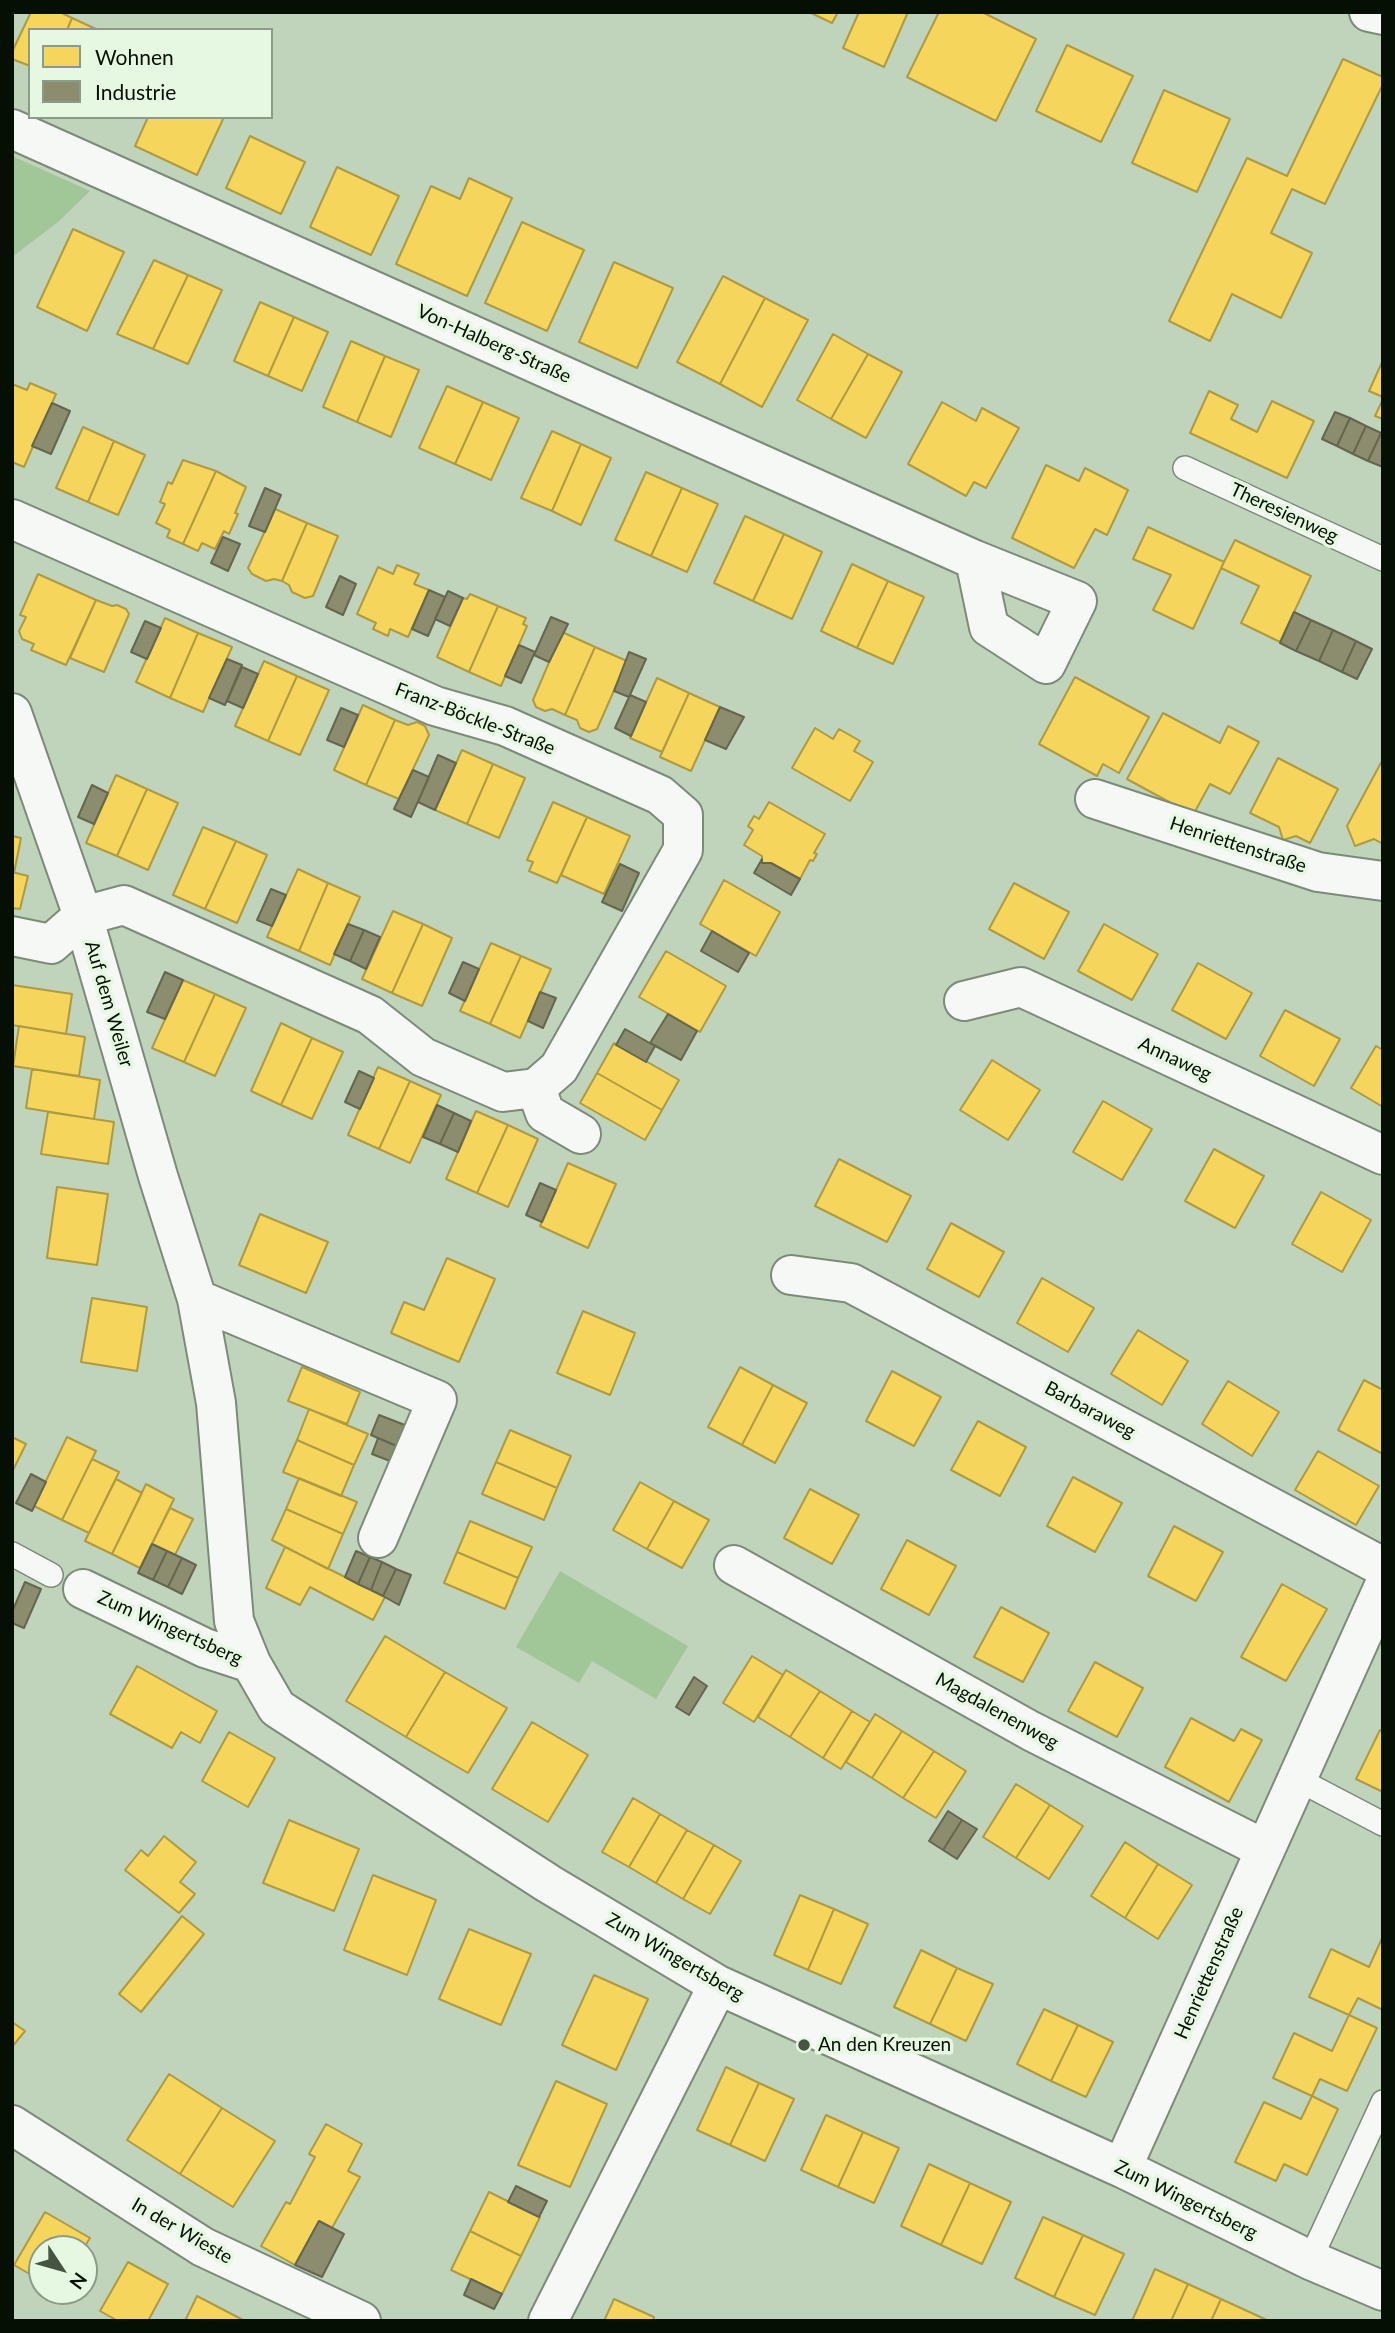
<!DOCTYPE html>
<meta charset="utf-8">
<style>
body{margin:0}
#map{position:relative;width:1395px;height:2333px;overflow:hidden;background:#c0d3bb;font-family:Lato,sans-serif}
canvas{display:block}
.frame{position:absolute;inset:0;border:14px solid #050f03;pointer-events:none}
.legend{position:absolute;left:28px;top:28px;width:245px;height:91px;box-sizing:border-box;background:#e6f8e2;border:2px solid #8c9b89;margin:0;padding:9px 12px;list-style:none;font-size:21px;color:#050f03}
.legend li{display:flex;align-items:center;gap:14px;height:35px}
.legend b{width:35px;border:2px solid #8c9b89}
.north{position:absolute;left:28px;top:2235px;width:70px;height:70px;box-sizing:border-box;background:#e6f8e2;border:2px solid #8c9b89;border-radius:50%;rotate:126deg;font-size:19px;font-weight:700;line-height:28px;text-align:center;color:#050f03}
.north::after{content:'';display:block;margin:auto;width:24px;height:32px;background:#465443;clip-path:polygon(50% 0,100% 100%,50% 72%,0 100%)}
</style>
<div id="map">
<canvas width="1395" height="2333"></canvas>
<div class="frame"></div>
<ul class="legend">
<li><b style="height:19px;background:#f6d55c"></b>Wohnen</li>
<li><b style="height:19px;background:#8c8c6e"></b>Industrie</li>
</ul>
<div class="north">N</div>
</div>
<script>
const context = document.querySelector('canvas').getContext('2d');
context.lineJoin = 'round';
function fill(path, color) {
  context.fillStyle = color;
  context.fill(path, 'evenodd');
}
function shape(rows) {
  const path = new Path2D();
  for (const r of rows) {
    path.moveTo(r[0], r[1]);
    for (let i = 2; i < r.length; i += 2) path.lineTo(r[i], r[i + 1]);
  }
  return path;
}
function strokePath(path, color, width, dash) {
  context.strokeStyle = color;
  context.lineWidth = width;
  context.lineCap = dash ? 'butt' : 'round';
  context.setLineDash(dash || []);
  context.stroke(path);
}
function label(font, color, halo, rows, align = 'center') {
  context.font = font + ' Lato,sans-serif';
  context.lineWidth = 7;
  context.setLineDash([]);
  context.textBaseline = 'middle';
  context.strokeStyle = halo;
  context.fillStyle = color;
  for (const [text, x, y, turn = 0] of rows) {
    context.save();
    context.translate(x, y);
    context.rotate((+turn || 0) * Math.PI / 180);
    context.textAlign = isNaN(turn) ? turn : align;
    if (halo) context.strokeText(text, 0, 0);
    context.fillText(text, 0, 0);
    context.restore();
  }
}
fill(shape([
 [12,156,90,191,58,222,12,257],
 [560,1571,688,1646,656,1699,592,1661,579,1683,516,1647]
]), '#a1c697');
const homes = shape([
 [31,12,60,12,72,18,67,30,30,30,30,66,12,59,12,52,31,12],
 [809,12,838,12,832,23,809,12],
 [859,12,908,12,884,67,843,48,859,12],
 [939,12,982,12,1036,39,996,121,907,77,939,12],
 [72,18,98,30,67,30,72,18],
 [1067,45,1133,76,1101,142,1036,111,1067,45],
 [1343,59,1383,77,1383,84,1325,204,1292,189,1271,233,1312,253,1281,318,1232,294,1210,341,1169,321,1247,158,1287,176,1343,59],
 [1164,90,1230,119,1197,192,1132,163,1164,90],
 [148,117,224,117,197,175,135,146,148,117],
 [250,136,305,162,281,214,226,188,250,136],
 [337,167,399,196,371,255,310,227,337,167],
 [469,178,512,198,467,296,396,264,431,186,460,199,469,178],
 [522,222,584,250,547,331,485,303,522,222],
 [73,229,124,252,87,331,37,307,73,229],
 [154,260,188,275,153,349,117,334,154,260],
 [614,262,673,288,637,368,579,342,614,262],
 [188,275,222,290,188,364,153,349,188,275],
 [723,276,765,298,720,384,677,362,723,276],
 [765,298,808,320,762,407,720,384,765,298],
 [260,302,294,317,268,376,234,361,260,302],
 [294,317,328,332,302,391,268,376,294,317],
 [833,334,868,354,831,419,797,400,833,334],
 [351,341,385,356,357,422,323,407,351,341],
 [868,354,902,372,866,438,831,419,868,354],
 [385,356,419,370,391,437,357,422,385,356],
 [1383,360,1383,397,1369,391,1383,360],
 [30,383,56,394,24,467,12,462,12,384,27,390,30,383],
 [447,386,483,402,455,464,419,448,447,386],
 [1209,391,1238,405,1231,419,1257,432,1272,401,1314,421,1287,478,1190,433,1209,391],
 [1383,399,1383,419,1375,416,1383,399],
 [483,402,519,418,491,480,455,464,483,402],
 [942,402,976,421,982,408,1019,428,986,488,974,482,966,496,908,464,942,402],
 [83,427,114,441,88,502,56,488,83,427],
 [552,431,581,444,552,511,521,498,552,431],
 [114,441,145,455,118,515,88,502,114,441],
 [581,444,611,458,581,525,552,511,581,444],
 [183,460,216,471,183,544,167,537,170,530,156,523,165,504,160,502,168,482,172,484,183,460],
 [1046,465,1079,481,1085,468,1128,490,1107,535,1095,529,1074,568,1012,538,1046,465],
 [216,471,246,487,235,513,238,514,229,534,224,531,215,549,202,543,198,551,183,544,216,471],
 [646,472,682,488,651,556,615,540,646,472],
 [682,488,718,504,687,572,651,556,682,488],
 [275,509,307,523,282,581,274,579,266,581,252,574,248,568,275,509],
 [745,516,784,534,753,601,714,583,745,516],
 [307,523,338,536,313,596,305,598,292,592,289,585,282,581,307,523],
 [1148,527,1224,562,1193,629,1153,610,1171,575,1133,559,1148,527],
 [784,534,822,552,792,619,753,601,784,534],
 [1235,540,1311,576,1280,642,1241,623,1259,586,1221,568,1235,540],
 [852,564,888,581,857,648,821,631,852,564],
 [397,565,419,574,414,584,429,590,408,637,390,629,388,636,373,629,376,623,357,614,378,567,393,574,397,565],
 [38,574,96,600,66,665,31,650,34,644,22,639,19,631,26,617,20,615,38,574],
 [888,581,924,597,893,664,857,648,888,581],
 [470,594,498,606,469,672,437,657,463,598,467,599,470,594],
 [96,600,112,606,117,605,126,609,129,614,104,672,70,658,96,600],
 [498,606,526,618,523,624,527,626,501,686,469,672,498,606],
 [165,618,198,633,170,698,136,682,165,618],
 [562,632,595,647,565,715,552,709,545,711,536,707,533,700,562,632],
 [198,633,232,647,203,712,170,698,198,633],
 [595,647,627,661,597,729,589,732,580,728,577,720,565,715,595,647],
 [264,661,297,676,268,741,235,726,264,661],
 [297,676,329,690,300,755,268,741,297,676],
 [1075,677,1149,717,1119,773,1103,764,1097,776,1039,744,1075,677],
 [657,678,689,693,662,752,630,738,657,678],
 [689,693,720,707,691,771,660,757,689,693],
 [363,705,395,720,366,785,334,770,363,705],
 [1163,713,1220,743,1228,726,1259,742,1230,794,1210,784,1193,815,1127,779,1163,713],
 [395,720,408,725,417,722,425,726,429,735,399,799,366,785,395,720],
 [815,728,833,739,839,729,860,741,854,751,873,762,850,801,792,768,815,728],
 [462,750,493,764,467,824,435,810,462,750],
 [1278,758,1338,789,1310,843,1296,836,1283,840,1279,827,1250,813,1278,758],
 [1383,759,1383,844,1374,839,1355,846,1347,826,1383,759],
 [493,764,525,778,499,838,467,824,493,764],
 [116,775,147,789,117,856,86,843,116,775],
 [147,789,178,803,148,870,117,856,147,789],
 [553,802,587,817,557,883,529,871,533,862,527,860,553,802],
 [769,802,825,834,814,853,817,854,813,861,810,860,800,879,771,863,762,863,762,856,744,845,753,830,748,826,754,816,759,819,769,802],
 [587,817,630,836,604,894,561,875,587,817],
 [203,827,236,841,205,909,173,895,203,827],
 [12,836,21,838,14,873,12,872,12,836],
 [236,841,267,855,237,923,205,909,236,841],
 [298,869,328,883,299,951,267,937,298,869],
 [12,872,28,876,20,909,12,908,12,872],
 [724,880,780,912,756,956,700,924,724,880],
 [328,883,360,897,330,965,299,951,328,883],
 [1014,883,1069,912,1044,959,989,929,1014,883],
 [393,911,423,924,392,993,362,979,393,911],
 [423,924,452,938,422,1006,392,993,423,924],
 [1104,924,1158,954,1132,1000,1078,971,1104,924],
 [491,943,521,956,490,1024,460,1011,491,943],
 [666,951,726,986,700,1032,639,997,666,951],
 [521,956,551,969,520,1038,490,1024,521,956],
 [1198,963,1252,993,1226,1039,1172,1010,1198,963],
 [183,980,215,994,184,1062,152,1048,183,980],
 [12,985,72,994,66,1034,12,1025,12,985],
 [215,994,246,1008,215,1076,184,1062,215,994],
 [1285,1010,1340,1039,1314,1086,1260,1056,1285,1010],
 [281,1023,312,1038,281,1105,251,1091,281,1023],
 [19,1026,85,1037,79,1076,13,1066,19,1026],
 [312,1038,343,1052,312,1119,281,1105,312,1038],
 [614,1043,679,1080,662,1110,597,1073,614,1043],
 [1376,1046,1383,1050,1383,1107,1351,1088,1376,1046],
 [992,1060,1040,1090,1008,1140,960,1110,992,1060],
 [378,1067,410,1081,379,1149,348,1135,378,1067],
 [32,1069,100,1080,94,1119,26,1108,32,1069],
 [597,1073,662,1110,645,1140,580,1103,597,1073],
 [410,1081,441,1095,410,1163,379,1149,410,1081],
 [1103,1101,1152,1129,1122,1180,1073,1152,1103,1101],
 [476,1111,508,1125,477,1193,446,1179,476,1111],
 [48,1112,114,1122,108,1164,41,1154,48,1112],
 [508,1125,538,1139,508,1207,477,1193,508,1125],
 [1214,1149,1264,1176,1235,1228,1185,1201,1214,1149],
 [839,1159,911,1196,887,1242,815,1206,839,1159],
 [568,1163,616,1184,588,1248,540,1226,568,1163],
 [57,1187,108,1194,97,1265,47,1258,57,1187],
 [1321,1192,1371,1220,1342,1272,1292,1244,1321,1192],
 [260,1214,328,1242,306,1293,239,1265,260,1214],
 [951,1223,1004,1252,979,1297,927,1269,951,1223],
 [447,1258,495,1279,459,1362,391,1333,404,1302,424,1310,447,1258],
 [1042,1278,1094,1308,1068,1352,1017,1323,1042,1278],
 [92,1298,147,1307,137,1371,81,1362,92,1298],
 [583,1311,635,1333,610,1395,557,1373,583,1311],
 [1138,1330,1188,1361,1162,1405,1111,1374,1138,1330],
 [302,1367,360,1392,347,1424,288,1401,302,1367],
 [740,1367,773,1385,742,1445,708,1427,740,1367],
 [892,1371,941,1397,914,1446,866,1421,892,1371],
 [1364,1380,1383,1390,1383,1454,1338,1430,1364,1380],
 [1228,1381,1279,1412,1252,1456,1202,1424,1228,1381],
 [773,1385,807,1403,775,1463,742,1445,773,1385],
 [309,1409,368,1434,354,1465,297,1440,309,1409],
 [978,1421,1026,1447,1000,1496,951,1470,978,1421],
 [510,1430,571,1456,557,1488,496,1462,510,1430],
 [12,1437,26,1444,12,1472,12,1437],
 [67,1437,96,1451,62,1520,34,1506,67,1437],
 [297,1440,354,1465,341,1496,283,1472,297,1440],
 [1318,1451,1379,1486,1356,1525,1295,1490,1318,1451],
 [92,1459,119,1472,89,1533,62,1520,92,1459],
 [496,1462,557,1488,544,1520,482,1494,496,1462],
 [1073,1477,1122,1503,1095,1552,1047,1526,1073,1477],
 [299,1478,357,1502,343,1534,286,1509,299,1478],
 [116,1479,142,1493,112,1554,85,1541,116,1479],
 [640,1482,674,1501,647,1549,613,1530,640,1482],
 [146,1484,174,1499,140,1568,112,1554,146,1484],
 [810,1489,859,1515,832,1564,784,1538,810,1489],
 [674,1501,709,1520,682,1568,647,1549,674,1501],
 [170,1508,193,1519,175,1555,152,1544,170,1508],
 [286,1509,343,1534,328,1569,272,1540,286,1509],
 [470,1521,532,1547,518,1578,457,1552,470,1521],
 [1174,1526,1223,1552,1196,1601,1148,1576,1174,1526],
 [907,1540,956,1566,929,1615,881,1589,907,1540],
 [285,1547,385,1597,373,1620,310,1587,300,1605,266,1588,285,1547],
 [457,1552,518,1578,505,1609,444,1583,457,1552],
 [1282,1584,1327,1609,1286,1681,1241,1657,1282,1584],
 [1001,1607,1049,1633,1023,1682,974,1657,1001,1607],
 [385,1636,445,1672,406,1737,346,1701,385,1636],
 [752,1656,783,1675,754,1722,723,1703,752,1656],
 [1095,1662,1143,1688,1117,1737,1068,1711,1095,1662],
 [137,1666,217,1711,200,1743,181,1732,172,1748,110,1714,137,1666],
 [786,1670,820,1691,790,1737,758,1717,786,1670],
 [445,1672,507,1708,468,1773,406,1737,445,1672],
 [820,1691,852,1711,823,1758,790,1737,820,1691],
 [852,1711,870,1722,841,1769,823,1758,852,1711],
 [875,1714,902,1731,872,1778,846,1762,875,1714],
 [1191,1718,1234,1741,1241,1729,1262,1740,1229,1802,1165,1767,1191,1718],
 [532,1722,588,1755,548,1822,492,1789,532,1722],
 [1380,1730,1383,1731,1383,1792,1356,1779,1380,1730],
 [902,1731,934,1751,903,1798,872,1778,902,1731],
 [229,1732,275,1758,248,1807,202,1781,229,1732],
 [934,1751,966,1771,936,1818,903,1798,934,1751],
 [1016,1784,1050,1805,1016,1858,983,1837,1016,1784],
 [633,1798,660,1814,629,1867,602,1852,633,1798],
 [1050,1805,1083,1826,1049,1879,1016,1858,1050,1805],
 [660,1814,687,1830,656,1883,629,1867,660,1814],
 [289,1820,359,1849,334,1911,263,1883,289,1820],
 [687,1830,714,1845,683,1899,656,1883,687,1830],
 [164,1836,196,1862,180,1882,195,1894,179,1913,125,1870,141,1850,148,1856,164,1836],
 [1125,1842,1158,1864,1125,1918,1091,1896,1125,1842],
 [714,1845,741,1861,710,1914,683,1899,714,1845],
 [1158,1864,1192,1885,1158,1939,1125,1918,1158,1864],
 [373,1875,436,1900,407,1975,344,1950,373,1875],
 [800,1895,834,1909,808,1970,774,1955,800,1895],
 [834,1909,868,1924,841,1984,808,1970,834,1909],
 [182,1916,204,1934,141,2012,119,1994,182,1916],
 [469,1929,531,1954,501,2025,439,1999,469,1929],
 [1383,1936,1383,2010,1358,1998,1349,2015,1309,1997,1331,1949,1369,1967,1383,1936],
 [921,1950,957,1968,930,2024,894,2007,921,1950],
 [957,1968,993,1984,966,2041,930,2024,957,1968],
 [594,1975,648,1999,616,2070,562,2045,594,1975],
 [1044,2009,1078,2025,1051,2081,1017,2064,1044,2009],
 [1349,2015,1377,2028,1347,2091,1320,2079,1312,2096,1273,2078,1294,2033,1332,2051,1349,2015],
 [12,2022,25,2031,12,2047,12,2022],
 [1078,2025,1113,2042,1086,2097,1051,2081,1078,2025],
 [726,2067,759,2083,730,2145,697,2130,726,2067],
 [169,2074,222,2108,180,2174,127,2140,169,2074],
 [556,2081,607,2104,570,2187,518,2165,556,2081],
 [759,2083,794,2099,765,2161,730,2145,759,2083],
 [1312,2096,1338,2109,1307,2175,1284,2164,1276,2181,1235,2162,1264,2102,1301,2119,1312,2096],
 [222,2108,275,2141,233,2207,180,2174,222,2108],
 [826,2115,863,2132,838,2187,801,2170,826,2115],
 [326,2124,362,2144,348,2171,360,2177,332,2228,319,2221,295,2265,261,2246,286,2202,290,2204,315,2157,309,2154,326,2124],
 [863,2132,899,2148,874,2203,838,2187,863,2132],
 [929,2164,970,2183,941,2245,901,2226,929,2164],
 [970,2183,1011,2202,982,2264,941,2245,970,2183],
 [489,2192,540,2217,521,2256,470,2231,489,2192],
 [45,2212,90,2238,83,2249,42,2249,42,2281,14,2265,45,2212],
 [1043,2217,1083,2235,1054,2297,1015,2278,1043,2217],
 [470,2231,521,2256,502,2294,451,2270,470,2231],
 [1083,2235,1124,2254,1095,2315,1054,2297,1083,2235],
 [128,2262,168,2284,148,2321,118,2321,100,2311,128,2262],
 [1155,2269,1188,2284,1171,2321,1132,2321,1155,2269],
 [1188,2284,1221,2299,1211,2321,1171,2321,1188,2284],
 [197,2296,245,2321,185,2321,197,2296],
 [614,2299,654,2317,653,2321,604,2321,614,2299],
 [1221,2299,1269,2321,1211,2321,1221,2299]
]);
fill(homes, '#f6d55c');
strokePath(homes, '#ae9a41', 2);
const industry = shape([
 [52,403,70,411,51,454,32,446,52,403],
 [1335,412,1350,418,1337,446,1322,439,1335,412],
 [1350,418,1366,426,1353,454,1337,446,1350,418],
 [1366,426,1381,433,1368,461,1353,454,1366,426],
 [1381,433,1383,433,1383,467,1368,461,1381,433],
 [265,488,281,495,265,532,249,526,265,488],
 [223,537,240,544,228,571,211,563,223,537],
 [340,576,356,584,343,615,326,607,340,576],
 [429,590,445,597,428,636,412,629,429,590],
 [448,591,463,598,450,626,435,619,448,591],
 [1294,612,1311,620,1296,651,1280,643,1294,612],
 [551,617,568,624,549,662,534,655,551,617],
 [1311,620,1333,630,1319,661,1296,651,1311,620],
 [145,621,161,628,147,659,131,652,145,621],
 [1333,630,1356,641,1342,672,1319,661,1333,630],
 [1356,641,1372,649,1357,679,1342,672,1356,641],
 [519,645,535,652,521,683,505,676,519,645],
 [629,652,646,659,629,697,614,691,629,652],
 [227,659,242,665,225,705,209,698,227,659],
 [242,667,258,674,243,708,227,701,242,667],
 [630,695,646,702,631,736,615,728,630,695],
 [720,707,744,717,726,749,705,740,720,707],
 [341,708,358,715,344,747,327,740,341,708],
 [438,755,456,763,435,810,418,802,438,755],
 [413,770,429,777,411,817,394,809,413,770],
 [92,785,108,793,94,824,78,817,92,785],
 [762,859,762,863,771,863,800,879,791,895,754,873,762,859],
 [620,864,639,873,622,911,602,902,620,864],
 [271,889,286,895,272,926,257,920,271,889],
 [348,924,364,930,350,961,334,954,348,924],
 [364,930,380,937,366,969,350,961,364,930],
 [712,931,749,953,738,972,701,951,712,931],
 [463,962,479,969,465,1001,449,993,463,962],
 [165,972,183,980,165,1019,147,1012,165,972],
 [540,992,556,998,543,1028,528,1021,540,992],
 [668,1014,697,1031,681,1060,650,1043,668,1014],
 [625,1029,655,1046,646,1062,616,1045,625,1029],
 [359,1071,374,1078,360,1109,345,1102,359,1071],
 [437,1105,454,1113,440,1144,423,1137,437,1105],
 [454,1113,471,1121,458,1152,440,1144,454,1113],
 [540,1183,556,1190,542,1222,526,1215,540,1183],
 [379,1415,410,1427,401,1448,371,1435,379,1415],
 [378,1438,397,1446,390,1461,372,1454,378,1438],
 [31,1474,46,1482,32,1511,16,1503,31,1474],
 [152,1544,167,1551,153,1580,138,1573,152,1544],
 [167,1551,182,1558,168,1587,153,1580,167,1551],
 [356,1551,370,1557,358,1584,345,1577,356,1551],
 [370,1557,382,1562,371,1590,358,1584,370,1557],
 [182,1558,196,1565,182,1594,168,1587,182,1558],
 [382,1562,396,1569,383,1596,371,1590,382,1562],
 [396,1569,411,1575,399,1605,383,1596,396,1569],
 [25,1582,41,1589,24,1628,12,1623,12,1612,25,1582],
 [694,1677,707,1686,689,1715,676,1707,694,1677],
 [948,1811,962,1820,943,1850,929,1841,948,1811],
 [962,1820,977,1829,957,1859,943,1850,962,1820],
 [516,2186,547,2201,539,2217,508,2202,516,2186],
 [319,2221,344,2234,322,2277,295,2265,319,2221],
 [471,2279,502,2294,494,2309,464,2295,471,2279]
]);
fill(industry, '#8c8c6e');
strokePath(industry, '#64664e', 2);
const lane = shape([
 [1185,468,1383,559],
 [12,1554,51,1575],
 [1297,1779,1383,1824],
 [1310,2260,1383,2102]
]);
const street = shape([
 [1369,12,1383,15],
 [12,129,975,560,1077,601,1046,664,989,627,975,560],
 [12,519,435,706,505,726,660,795,683,815,683,850,559,1068,536,1088],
 [12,713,83,916,158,1176,197,1299,216,1403,234,1621,251,1663,277,1708,549,1884,718,1985,1122,2168,1310,2260,1383,2291],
 [1095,799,1318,872,1383,881],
 [12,936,51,944,83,916,124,905,370,1015,423,1057,503,1092,536,1088,545,1113,581,1134],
 [964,1001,1021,987,1383,1155],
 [791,1275,851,1283,1383,1567],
 [197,1299,437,1400,378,1538],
 [734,1565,1031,1731,1264,1849],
 [83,1589,205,1648,251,1663],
 [12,2125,203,2247,361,2321],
 [1122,2168,1383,1588],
 [548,2321,718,1985]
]);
strokePath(lane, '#7c8b78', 26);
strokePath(street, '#7c8b78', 42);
strokePath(lane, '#f6f8f5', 23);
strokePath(street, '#f6f8f5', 38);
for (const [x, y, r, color] of [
 [804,2045,7,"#465443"]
]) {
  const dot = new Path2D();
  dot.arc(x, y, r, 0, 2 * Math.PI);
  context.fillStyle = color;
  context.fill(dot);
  strokePath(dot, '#e6f8e2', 2.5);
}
label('19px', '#050f03', '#e6f8e2', [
 ["Von-Halberg-Straße",494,344,24],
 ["Theresienweg",1284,513,25],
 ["Franz-Böckle-Straße",475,719,21],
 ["Henriettenstraße",1238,845,18],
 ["Auf dem Weiler",109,1004,74],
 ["Annaweg",1175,1059,25],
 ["Barbaraweg",1090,1410,28],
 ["Zum Wingertsberg",170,1628,24],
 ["Magdalenenweg",997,1711,29],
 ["Zum Wingertsberg",675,1957,30],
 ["Henriettenstraße",1209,1973,-66],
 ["Zum Wingertsberg",1186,2200,26],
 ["In der Wieste",182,2231,30]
]);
label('19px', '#050f03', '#e6f8e2', [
 ["An den Kreuzen",818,2045]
], 'left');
</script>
